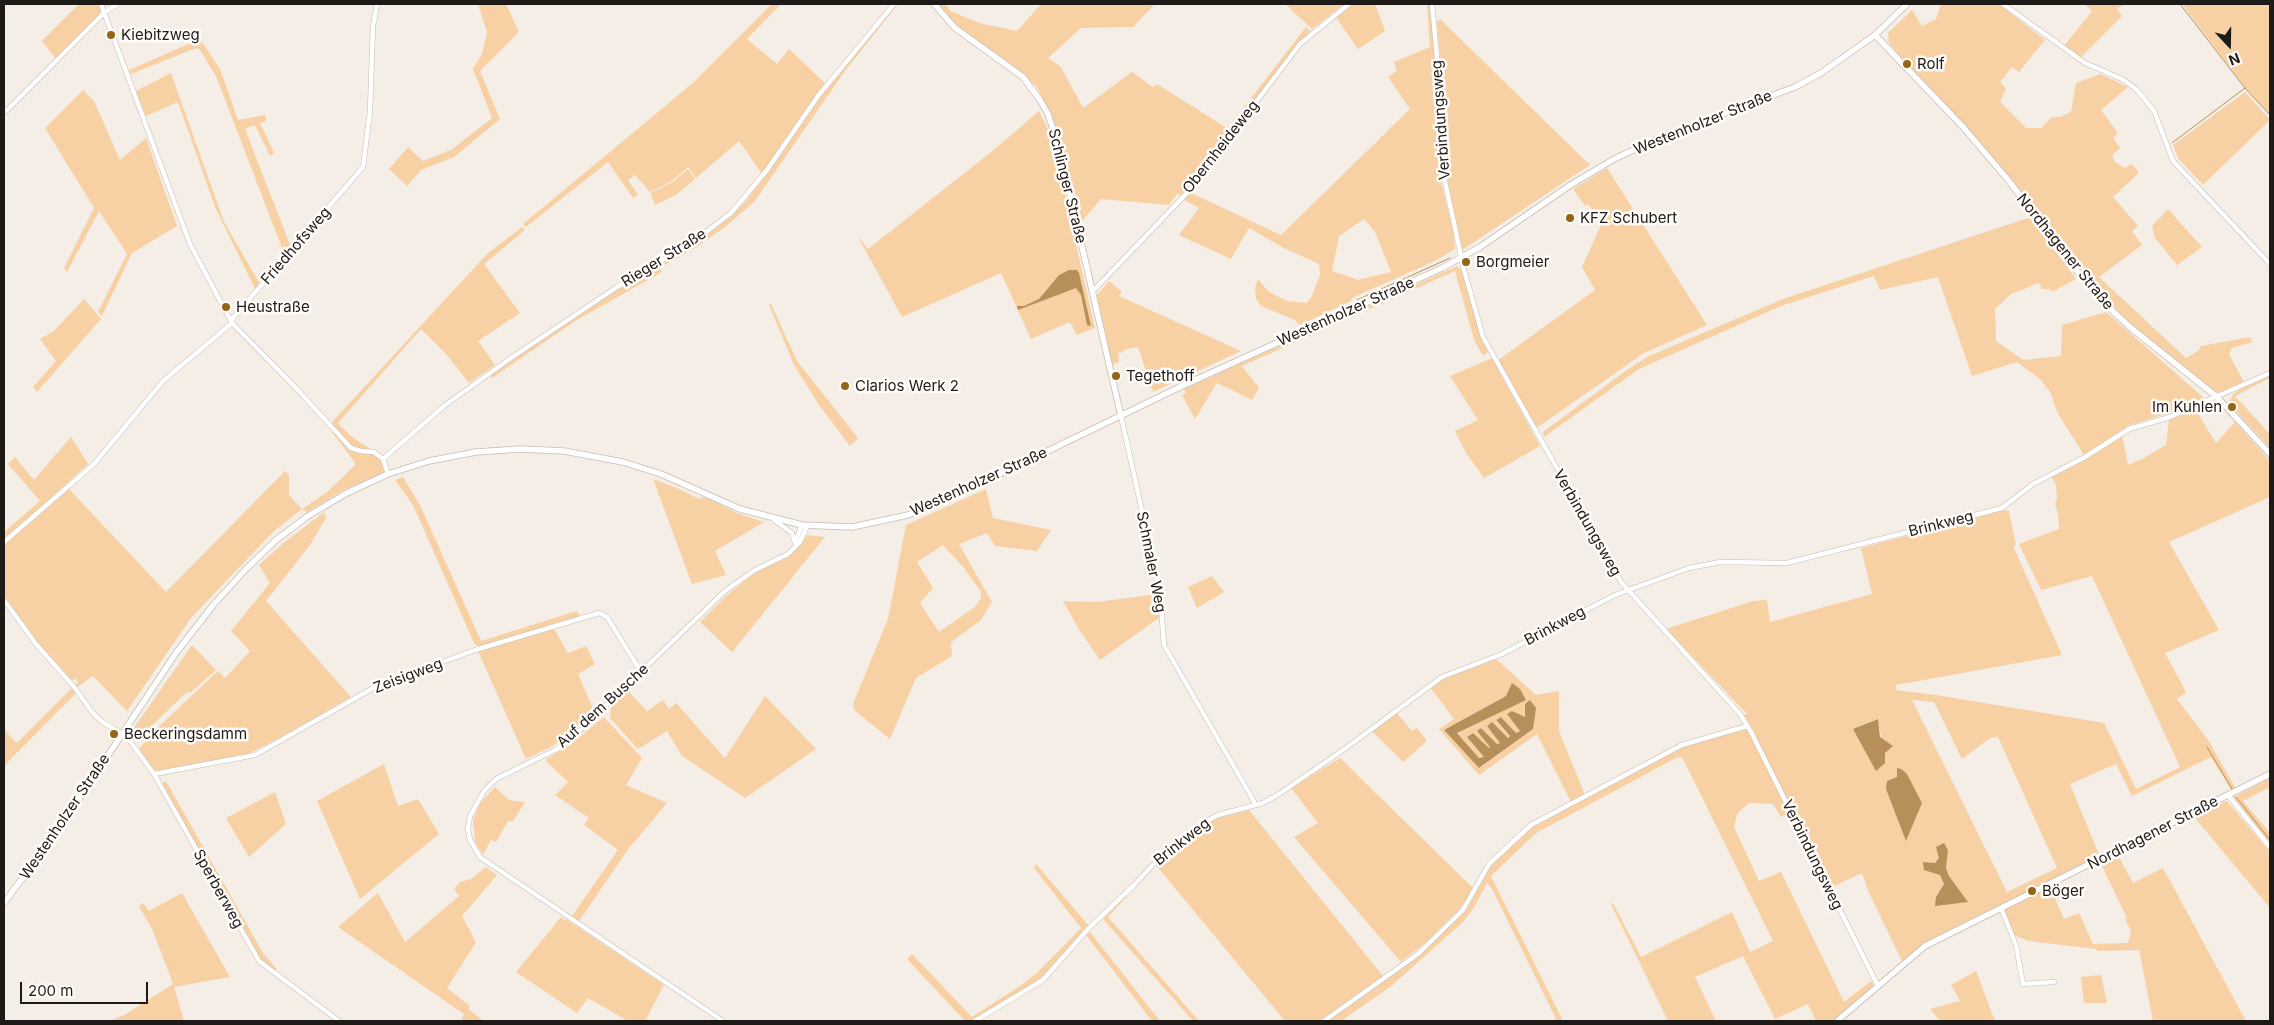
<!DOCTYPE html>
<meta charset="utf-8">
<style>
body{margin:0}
#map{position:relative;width:2274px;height:1025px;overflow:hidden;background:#f5eee6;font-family:Inter,sans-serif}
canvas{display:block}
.frame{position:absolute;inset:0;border:5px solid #1d1a17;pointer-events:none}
.north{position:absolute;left:2204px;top:20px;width:50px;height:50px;-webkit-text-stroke:4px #fffcf9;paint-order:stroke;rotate:159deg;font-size:14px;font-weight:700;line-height:20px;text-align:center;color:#1d1a17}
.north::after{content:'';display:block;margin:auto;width:18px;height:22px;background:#1d1a17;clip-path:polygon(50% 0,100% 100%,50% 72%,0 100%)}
.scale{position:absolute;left:20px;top:982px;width:128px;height:22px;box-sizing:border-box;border:2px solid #1d1a17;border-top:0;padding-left:6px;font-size:15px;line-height:18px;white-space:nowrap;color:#1d1a17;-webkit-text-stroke:4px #fffcf9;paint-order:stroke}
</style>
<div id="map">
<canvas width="2274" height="1025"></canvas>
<div class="frame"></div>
<div class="north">N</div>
<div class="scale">200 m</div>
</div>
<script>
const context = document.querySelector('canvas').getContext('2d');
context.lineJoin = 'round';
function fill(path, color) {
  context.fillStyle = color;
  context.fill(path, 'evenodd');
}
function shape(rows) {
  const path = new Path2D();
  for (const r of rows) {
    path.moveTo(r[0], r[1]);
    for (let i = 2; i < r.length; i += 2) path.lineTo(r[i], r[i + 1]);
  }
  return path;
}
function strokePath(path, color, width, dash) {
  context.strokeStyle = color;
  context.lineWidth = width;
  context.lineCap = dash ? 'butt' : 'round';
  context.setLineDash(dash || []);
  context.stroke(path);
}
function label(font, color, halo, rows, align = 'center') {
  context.font = font + ' Inter,sans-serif';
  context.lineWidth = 5;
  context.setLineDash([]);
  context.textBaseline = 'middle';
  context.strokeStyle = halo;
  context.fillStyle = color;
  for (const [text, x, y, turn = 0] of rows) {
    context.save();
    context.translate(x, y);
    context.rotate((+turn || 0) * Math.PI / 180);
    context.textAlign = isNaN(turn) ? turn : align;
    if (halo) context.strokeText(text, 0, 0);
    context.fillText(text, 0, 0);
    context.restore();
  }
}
fill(shape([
 [79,4,99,4,101,9,100,14,56,59,42,41],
 [478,4,506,4,519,32,480,71,500,119,454,157,421,170,407,186,389,169,408,147,423,161,451,150,492,118,473,69,482,54,487,32],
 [772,4,781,4,747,39,777,64,789,49,825,83,762,174,739,141,696,178,688,167,672,181,650,192,635,175,628,180,638,195,633,198,608,162,526,227,523,224,694,82],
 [895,4,898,4,845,71,754,202,725,227,695,248,665,265,664,262,693,245,732,215,745,202,769,171,819,96],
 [938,4,945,4,951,11,979,23,1017,31,1041,4,1155,4,1133,27,1081,28,1048,58,1061,67,1083,108,1132,72,1153,87,1157,84,1227,128,1230,125,1233,128,1184,192,1181,195,1177,194,1169,205,1101,199,1082,221,1057,129,1037,87,1011,64,957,26],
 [1285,4,1344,4,1312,29],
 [1352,4,1375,4,1385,31,1358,49,1335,16],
 [1427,4,1431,4,1437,68,1440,135,1439,174,1453,230,1455,249,1437,260,1352,298,1351,301,1300,325,1293,319,1261,306,1256,299,1255,288,1258,279,1269,292,1287,301,1307,303,1312,296,1320,275,1319,264,1284,248,1249,228,1231,259,1179,235,1199,208,1184,200,1191,193,1281,235,1410,109,1388,77,1397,71,1394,62,1430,47],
 [1364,219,1375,232,1391,272,1358,280,1332,271,1339,236],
 [1941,4,1999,4,2045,40,2019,72,2012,67,2000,82,2006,89,2000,102,2026,128,2041,128,2052,117,2060,117,2071,112,2076,83,2100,74,2128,87,2101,110,2118,133,2113,138,2120,148,2112,155,2115,162,2125,168,2132,164,2139,173,2113,197,2138,226,2132,231,2142,245,2099,277,2186,358,2198,351,2201,346,2250,337,2253,342,2232,348,2229,354,2244,382,2220,393,2216,392,2130,324,2084,274,2010,179,1964,125,1898,54,1887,40,1889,39,1888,33,1912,10,1922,26,1936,19],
 [2084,4,2125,4,2117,9,2122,16,2081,57,2064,46,2092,11],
 [2182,4,2270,4,2270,114,2245,87],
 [1440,19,1590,165,1462,250,1444,172,1442,79,1437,22],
 [1306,27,1310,31,1238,121,1235,119],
 [200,39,220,69,238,120,265,115,266,121,260,123,274,153,270,156,255,125,245,129,290,245,310,224,312,226,285,256,216,76,200,50,198,48,191,50,131,74,129,70],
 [171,73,224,222,260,284,255,289,215,207,178,102,146,116,136,91],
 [83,90,94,101,120,160,146,138,177,226,132,253,102,316,98,312,127,254,99,211,67,272,64,268,94,208,45,128],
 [2245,92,2270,120,2203,185,2178,158,2173,145],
 [1039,111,1049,131,1056,156,1095,328,1077,335,1070,322,1031,339,1001,273,902,317,857,235,868,249,995,149],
 [1607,168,1707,325,1644,353,1538,427,1535,426,1497,361,1595,290,1582,267,1600,227,1603,212,1596,215,1588,204,1585,206,1573,189],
 [688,169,695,179,677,194,655,205,650,193,673,182],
 [2168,209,2202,247,2177,265,2155,238,2152,226],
 [2031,217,2076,279,2052,292,2051,289,2042,289,2039,283,2011,294,1995,309,1996,341,2023,360,2061,356,2062,325,2106,312,2204,398,2169,413,2127,426,2128,428,2084,455,2057,412,2050,392,2040,379,2017,362,1972,376,1938,277,1880,290,1874,276,1781,306,1639,369,1544,437,1543,432,1631,367,1649,356,1783,299],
 [522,227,525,230,484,264,520,313,478,341,495,365,469,383,447,355,421,329,338,423,352,437,383,457,385,472,344,490,307,512,302,509,274,531,191,618,127,711,93,676,76,688,75,686,78,682,75,678,71,682,37,643,4,598,4,545,68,488,166,592,285,471,289,475,289,495,302,509,327,492,356,464,332,432,334,427,332,422,487,254],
 [658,266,662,272,577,320,492,378,490,375,512,360,618,289],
 [1457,266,1462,271,1481,338,1488,351,1483,356,1474,340,1455,271,1242,366,1259,388,1252,400,1217,383,1195,419,1182,395,1186,393,1184,389],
 [1109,281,1122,292,1119,296,1241,351,1153,392,1138,347,1123,350,1123,352,1118,353,1119,362,1112,364,1097,295],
 [84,299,101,319,37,392,33,387,56,361,40,339,54,331],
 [771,304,797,361,858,438,850,446,819,405,794,365,769,305],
 [1492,358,1540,446,1484,478,1466,453,1455,431,1478,420,1450,376],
 [2270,376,2270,378,2235,396,2270,434,2270,448,2234,409,2230,400,2233,394,2242,388],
 [2195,409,2216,443,2235,422,2270,461,2270,497,2169,542,2219,630,2165,653,2186,692,2177,699,2208,740,2236,789,2232,791,2211,757,2132,796,2116,764,2070,784,2100,857,1927,943,1903,963,1869,893,1862,873,1830,888,1825,874,1823,874,1752,728,1744,715,1747,714,1666,629,1753,601,1767,600,1770,622,1872,594,1861,548,2005,510,2009,511,2016,545,2013,546,2062,655,1896,685,1896,690,1936,695,2104,723,2136,789,2180,767,2092,576,2041,590,2019,544,2059,529,2058,513,2055,504,2057,498,2056,485,2051,476,2086,458,2122,435,2128,465,2142,459,2166,445,2169,420],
 [1912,700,1934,702,1962,759,1990,738,1998,737,2057,868,2007,892],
 [1877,719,1885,753,1884,763,1854,729],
 [1907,774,1922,803,1906,840,1888,781],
 [1948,850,1946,868,1949,876,1967,902,1936,897,1944,884,1940,875,1924,862,1935,863],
 [71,437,88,464,4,541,4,532,40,501,8,464,15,457,34,480],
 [403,477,420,505,481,641,577,611,580,617,484,646,478,646,474,643,413,505,395,480],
 [653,479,679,489,699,499,705,497,739,514,764,522,715,551,726,575,692,584],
 [986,489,993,518,1051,530,1037,551,995,546,987,533,959,544,992,602,981,620,951,642,952,656,916,678,890,739,854,710,853,704,888,619,906,525],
 [943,545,964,568,981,592,981,598,975,607,939,632,920,603,933,588,917,562],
 [324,512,326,518,310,545,266,601,351,697,283,736,248,754,155,771,139,751,141,746,156,733,154,731,218,671,225,678,250,651,231,631,270,583,259,565,281,545],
 [807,535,825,537,732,652,700,622,727,595,755,573,789,556],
 [1212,576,1224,592,1197,608,1188,587],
 [1158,594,1160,617,1100,660,1078,628,1063,601,1097,602],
 [554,629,568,653,586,646,595,664,578,674,595,713,571,733,551,747,526,759,478,651],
 [192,645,216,670,190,693,187,692,137,740,131,732],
 [1496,659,1536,695,1559,691,1559,731,1585,795,1571,802,1537,734,1479,775,1439,729,1454,719,1430,687,1452,674],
 [1506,696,1525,700,1457,733,1479,758,1485,757,1467,737,1473,733,1489,749,1491,747,1477,731,1481,728,1497,744,1501,742,1487,726,1492,723,1508,738,1510,736,1496,721,1501,717,1516,733,1520,731,1508,714,1525,718,1533,729,1480,768,1444,730],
 [72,688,76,693,4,766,4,730,17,743],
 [628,691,647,711,663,700,669,709,676,703,725,758,765,696,816,749,745,798,682,756,667,731,638,749,610,718,611,707],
 [1396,712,1412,731,1417,728,1427,741,1403,762,1372,731],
 [604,717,642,758,626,785,667,803,629,848,579,921,572,916,618,850,584,825,589,818,555,795,568,782,545,760,572,743],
 [1746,728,1752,737,1788,813,1781,817,1773,804,1749,803,1737,814,1734,827,1759,881,1781,872,1844,1002,1871,981,1875,987,1834,1021,1816,1021,1808,1004,1775,1019,1743,956,1695,977,1716,1021,1668,1021,1610,902,1614,905,1641,957,1732,912,1750,952,1773,941,1682,757,1676,758,1536,833,1491,876,1563,1021,1557,1021,1493,891,1487,883,1473,909,1463,922,1390,987,1341,1021,1326,1021,1413,959,1469,905,1491,865,1531,826,1681,748],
 [1340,758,1474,889,1456,914,1455,913,1426,942,1401,962,1294,837,1318,823,1291,788],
 [384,764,398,806,418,799,439,834,360,899,317,801],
 [2270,778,2270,787,2243,801,2270,833,2270,844,2233,801,2234,797],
 [166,781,263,953,277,969,274,972,260,960,161,784],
 [495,787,509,800,525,802,513,821,508,821,496,842,491,840,483,855,475,842,473,820,480,803],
 [275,792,286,824,249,857,226,818],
 [2227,801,2270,852,2270,908,2195,818],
 [1249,810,1383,976,1319,1021,1285,1021,1155,864,1206,824,1218,818],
 [2118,855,2133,883,2163,868,2246,1021,2153,1021,2139,950,2097,951,2096,949,2029,941,2013,935,2004,909,2050,887,2064,919,2079,913,2093,944,2128,943,2131,931,2125,919,2127,918,2101,864],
 [1036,864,1089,926,1037,982,973,1021,965,1021,907,959,912,954,972,1017,1020,986,1038,972,1081,928,1034,868],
 [486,867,497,875,462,916,476,942,447,988,470,1006,468,1009,484,1021,461,1021,464,1014,338,927,378,893,405,942,459,896,454,889,460,882,471,879],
 [182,893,230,977,174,987,184,1021,110,1021,126,1014,173,984,153,931,139,906,143,903,149,911],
 [1125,896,1127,896,1108,917,1199,1021,1193,1021,1103,919],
 [561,917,564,920,566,919,664,985,645,1021,628,1021,588,998,577,1013,516,972],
 [1090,932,1160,1021,1152,1021,1086,935],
 [1976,971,1995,1021,1940,1021,1930,1009,1960,1001,1951,985],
 [2101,975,2107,1003,2084,1003,2081,977]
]), '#f7d1a3');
fill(shape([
 [1069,270,1077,270,1079,273,1091,326,1087,325,1081,295,1076,288,1018,310,1017,306,1024,306,1039,299,1059,275],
 [1512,683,1520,689,1526,700,1457,733,1479,758,1484,757,1467,737,1473,733,1489,748,1490,747,1477,731,1481,728,1497,744,1500,743,1487,726,1492,722,1508,738,1510,736,1496,720,1501,717,1516,733,1520,731,1507,714,1512,711,1525,717,1525,704,1530,700,1536,708,1533,729,1479,768,1444,730,1506,696],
 [1878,719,1880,737,1893,746,1885,753,1885,763,1876,771,1853,729],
 [1897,768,1901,769,1907,774,1922,803,1906,841,1886,789,1887,781,1897,777],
 [1944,843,1948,850,1946,868,1949,876,1968,902,1935,906,1936,897,1944,884,1940,875,1924,870,1923,862,1935,863,1939,858,1936,847]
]), '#b78f5a');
strokePath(shape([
 [2180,4,2245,88,2270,115],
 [2172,143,2245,88],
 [1357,300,1450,258],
 [2207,747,2232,789],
 [2236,797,2270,840]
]), '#b78f5a', 1);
const street = shape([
 [101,4,190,244,232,323,296,388,351,448,361,451,374,452,383,459],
 [1432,4,1444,134,1443,172,1464,270,1483,337,1621,582,1740,714,1751,732,1878,986],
 [2003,4,2085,63,2124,80,2137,90,2154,111,2173,161,2270,264],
 [4,113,105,12,118,4],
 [1092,292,1187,193,1300,44,1349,4],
 [1121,416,1160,592,1164,645,1256,805],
 [383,459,444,406,511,358,617,287,693,242,731,213,767,170,818,96,894,4],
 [383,459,388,474],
 [773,519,792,533,795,543],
 [4,542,94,464,163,381,232,323,233,318,363,167,370,111,373,26,377,4],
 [795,542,802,525],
 [4,600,36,644,75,688,92,712,101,721,127,737,154,774,259,961,339,1021],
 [154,774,255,755,375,687,475,650,599,613,607,617,641,672],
 [2228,795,2270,847],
 [2001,908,2016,945,2023,984,2054,982],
 [723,1021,480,857,470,840,468,829,470,816,484,791,496,779,555,750,569,741,725,591,755,570,788,554,800,542,807,526],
 [975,1021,1043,980,1088,929,1134,885,1168,849,1205,822,1218,815,1263,803,1279,794,1346,748,1442,677,1502,654,1615,595,1689,568,1720,562,1787,563,2002,508,2033,484,2085,457,2129,429,2170,417,2270,373],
 [1324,1021,1418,954,1463,910,1489,864,1531,825,1682,745,1747,726]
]);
const secondary = shape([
 [934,4,955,28,1023,77,1040,100,1048,114,1060,151,1121,416],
 [1875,35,1963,127,2009,181,2076,270,2106,305,2131,328,2217,397,2270,454],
 [4,903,63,823,176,653,214,604,247,568,276,540,308,516,347,493,388,474,429,461,476,452,520,449,564,451,623,462,661,474,740,509,802,525,852,527,908,515,961,493,1182,386,1442,268,1480,247,1572,184,1616,158,1664,136,1795,87,1821,73,1875,35,1907,4],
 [1837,1021,1925,946,2270,774]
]);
strokePath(street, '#c4bdb5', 5.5);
strokePath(secondary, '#c4bdb5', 7);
strokePath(street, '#fff', 4.5);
strokePath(secondary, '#fff', 5.5);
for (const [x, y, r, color] of [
 [111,35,5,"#956415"],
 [1907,64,5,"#956415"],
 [1570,218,5,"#956415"],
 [1466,262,5,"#956415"],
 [226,307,5,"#956415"],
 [1116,376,5,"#956415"],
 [845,386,5,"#956415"],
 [2232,407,5,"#956415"],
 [114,734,5,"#956415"],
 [2032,891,5,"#956415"]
]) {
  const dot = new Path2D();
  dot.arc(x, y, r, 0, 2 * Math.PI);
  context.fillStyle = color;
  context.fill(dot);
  strokePath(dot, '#fffcf9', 2);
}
label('15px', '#1d1a17', '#fffcf9', [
 ["Kiebitzweg",121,35],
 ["Rolf",1917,64],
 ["KFZ Schubert",1580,218],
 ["Borgmeier",1476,262],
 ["Heustraße",236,307],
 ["Tegethoff",1126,376],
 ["Clarios Werk 2",855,386],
 ["Im Kuhlen",2222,407,"right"],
 ["Beckeringsdamm",124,734],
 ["Böger",2042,891]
], 'left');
label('15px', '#1d1a17', '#fffcf9', [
 ["Verbindungsweg",1441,120,-94],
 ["Westenholzer Straße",1703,123,-22],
 ["Obernheideweg",1221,147,-52],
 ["Schlinger Straße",1067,186,76],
 ["Friedhofsweg",296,246,-49],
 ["Nordhagener Straße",2065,252,51],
 ["Rieger Straße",664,258,-32],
 ["Westenholzer Straße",1346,312,-24],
 ["Westenholzer Straße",979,482,-24],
 ["Verbindungsweg",1587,523,60],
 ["Brinkweg",1941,524,-14],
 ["Schmaler Weg",1151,562,79],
 ["Brinkweg",1555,626,-28],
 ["Zeisigweg",408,676,-21],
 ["Auf dem Busche",603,706,-42],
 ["Westenholzer Straße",65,817,-56],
 ["Nordhagener Straße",2153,833,-27],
 ["Brinkweg",1182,842,-38],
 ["Verbindungsweg",1812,855,64],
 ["Sperberweg",218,889,61]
]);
</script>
